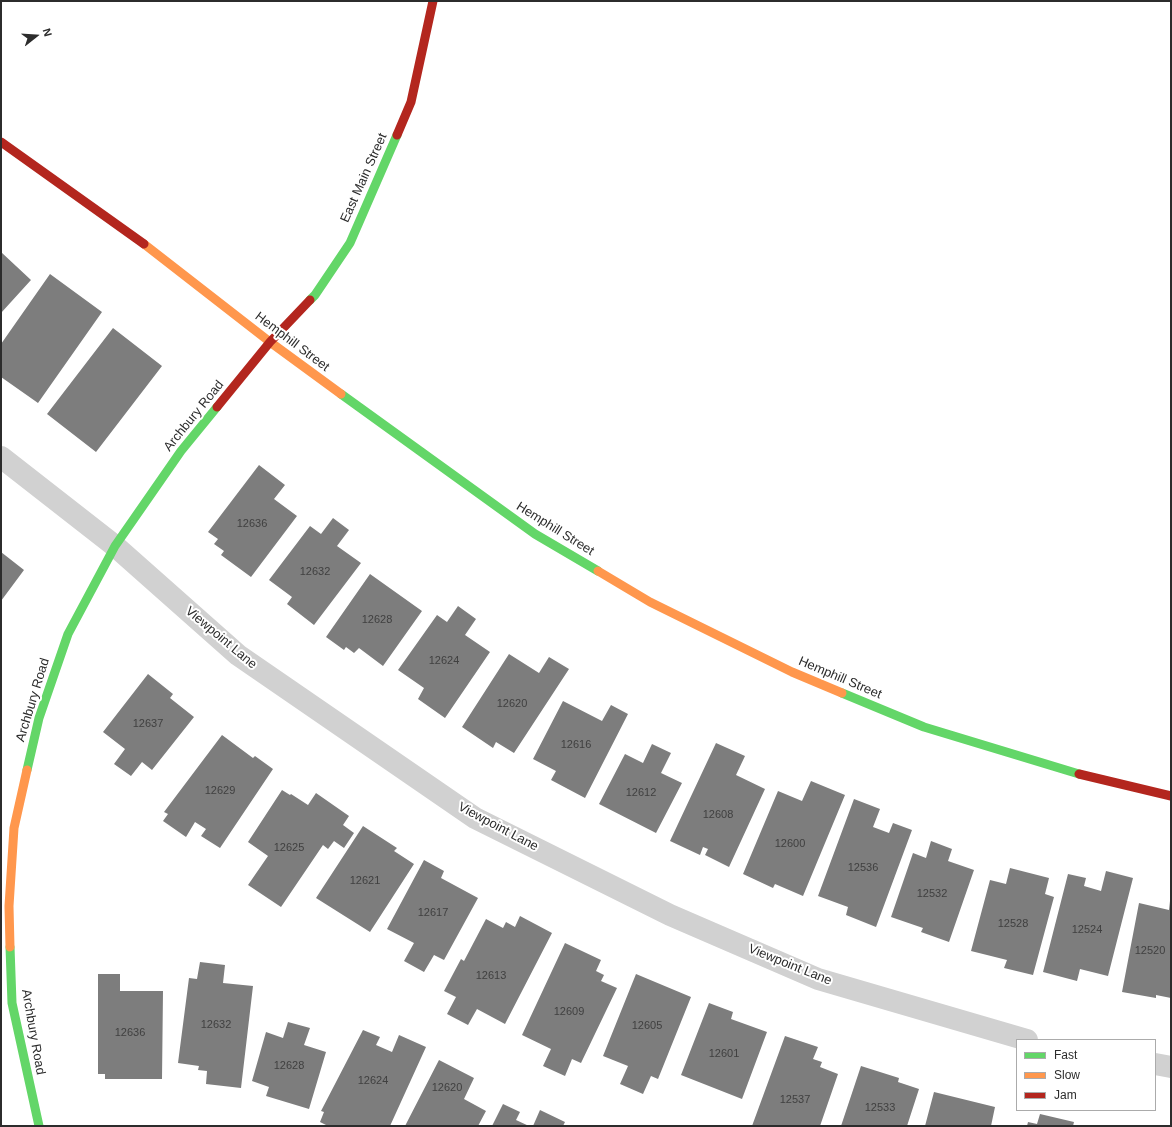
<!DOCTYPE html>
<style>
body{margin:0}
#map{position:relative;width:1172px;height:1127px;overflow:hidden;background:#fff;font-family:Arial,sans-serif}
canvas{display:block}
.frame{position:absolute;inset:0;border:2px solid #2c2c2c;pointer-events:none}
.legend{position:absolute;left:1016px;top:1039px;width:140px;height:72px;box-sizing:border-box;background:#fff;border:1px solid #ababab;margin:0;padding:5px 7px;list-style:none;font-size:12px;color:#2c2c2c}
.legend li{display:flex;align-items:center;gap:8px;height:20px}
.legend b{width:20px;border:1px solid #ababab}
.north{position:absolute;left:16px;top:16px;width:40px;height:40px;-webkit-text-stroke:3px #fff;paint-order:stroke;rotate:73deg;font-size:11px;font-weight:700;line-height:16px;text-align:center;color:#2c2c2c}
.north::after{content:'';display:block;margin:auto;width:14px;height:18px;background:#2c2c2c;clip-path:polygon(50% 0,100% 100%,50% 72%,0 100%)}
</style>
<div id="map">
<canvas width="1172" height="1127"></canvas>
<div class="frame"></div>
<ul class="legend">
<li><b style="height:5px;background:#63d668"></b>Fast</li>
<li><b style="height:5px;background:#ff974d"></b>Slow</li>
<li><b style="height:5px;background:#b3261e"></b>Jam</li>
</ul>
<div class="north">N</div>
</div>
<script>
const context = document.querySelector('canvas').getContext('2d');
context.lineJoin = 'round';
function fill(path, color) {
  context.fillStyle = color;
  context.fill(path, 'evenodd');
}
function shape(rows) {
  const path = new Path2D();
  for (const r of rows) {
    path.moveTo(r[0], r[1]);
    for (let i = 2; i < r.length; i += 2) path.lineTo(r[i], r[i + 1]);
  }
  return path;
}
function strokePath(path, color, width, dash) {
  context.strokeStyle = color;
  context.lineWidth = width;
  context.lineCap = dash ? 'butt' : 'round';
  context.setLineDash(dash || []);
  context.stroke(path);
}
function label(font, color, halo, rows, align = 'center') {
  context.font = font + ' Arial,sans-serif';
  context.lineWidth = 4;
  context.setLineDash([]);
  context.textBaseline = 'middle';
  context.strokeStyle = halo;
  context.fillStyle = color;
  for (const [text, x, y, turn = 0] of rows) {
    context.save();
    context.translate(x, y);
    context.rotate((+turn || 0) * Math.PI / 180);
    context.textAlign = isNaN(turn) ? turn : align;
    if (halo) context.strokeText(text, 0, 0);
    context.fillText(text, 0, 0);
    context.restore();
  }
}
fill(shape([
 [1,252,31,280,1,313],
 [50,274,102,312,38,403,1,377,1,344],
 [113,328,162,366,96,452,47,414],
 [259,465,285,485,274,499,297,516,251,577,221,555,224,551,214,544,218,539,208,532],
 [333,518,349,530,337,546,361,563,314,625,287,604,292,597,269,580,310,526,321,534],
 [1,552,24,570,1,601],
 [370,574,422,611,383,666,359,648,354,653,346,647,344,650,326,637],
 [458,606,476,619,465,635,490,652,445,718,418,699,424,688,398,670,437,615,447,622],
 [509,654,539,673,549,657,569,669,514,753,496,742,493,748,462,727],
 [148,674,173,694,170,698,194,717,152,770,142,762,131,776,114,764,125,749,103,732],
 [563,701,602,721,611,705,628,714,585,798,551,780,556,771,533,759],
 [222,735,253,758,255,756,273,769,220,848,201,836,206,829,195,822,186,837,163,821,168,814,164,812],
 [716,743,745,756,736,775,765,789,729,867,705,855,708,849,703,847,700,855,670,841],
 [652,744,671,753,661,773,682,783,656,833,599,804,625,754,643,763],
 [811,781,845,795,803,896,775,884,773,888,743,874,778,791,802,801],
 [282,790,290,795,291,794,308,805,316,793,349,816,343,825,354,833,344,848,334,841,328,849,323,845,281,907,248,885,268,856,248,842],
 [854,799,880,809,873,827,889,833,893,823,912,830,876,927,846,915,848,907,818,896],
 [363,826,397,848,394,851,414,864,370,932,316,898],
 [931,841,952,849,948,861,974,870,949,942,921,932,923,928,891,917,913,853,926,858],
 [424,860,444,871,441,878,478,898,444,960,434,955,424,972,404,961,414,943,387,929],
 [1010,868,1049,878,1045,894,1054,897,1033,975,1004,968,1007,960,971,951,990,880,1006,884],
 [1106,871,1133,878,1108,976,1080,969,1077,981,1043,972,1068,874,1086,878,1084,886,1101,891],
 [1170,901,1171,998,1156,995,1156,998,1122,992,1139,903,1169,910],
 [520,916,552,933,505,1024,477,1009,468,1025,447,1014,456,997,444,991,461,959,464,961,486,919,503,928,506,922,515,927],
 [565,943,601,960,596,971,604,975,601,981,617,988,581,1063,572,1059,565,1076,543,1066,551,1049,522,1035],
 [200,962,225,965,223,983,253,986,241,1088,206,1084,207,1071,198,1070,199,1066,178,1063,189,978,197,979],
 [98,974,120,974,120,991,163,991,162,1079,105,1079,105,1074,98,1074],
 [636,974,691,997,658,1079,651,1076,643,1094,620,1084,628,1066,603,1056],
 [709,1003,733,1012,731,1019,767,1032,742,1099,681,1075],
 [288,1022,310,1028,304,1045,326,1052,309,1109,266,1096,269,1087,252,1081,266,1032,283,1038],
 [363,1030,380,1037,376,1045,392,1052,399,1035,426,1047,390,1126,328,1126,320,1122,324,1112,321,1111],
 [785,1036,818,1047,813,1059,822,1062,820,1067,838,1074,820,1126,752,1126],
 [439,1060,474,1078,464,1099,486,1111,478,1126,405,1126],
 [861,1066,899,1078,898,1082,919,1089,907,1126,841,1126],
 [934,1092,995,1107,991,1126,925,1126],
 [503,1104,520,1112,516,1120,529,1126,492,1126],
 [540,1110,565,1122,563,1126,533,1126],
 [1040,1114,1074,1122,1073,1126,1027,1126,1028,1122,1037,1124]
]), '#7d7d7d');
strokePath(shape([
 [1,457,115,546,238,655,475,818,670,915,818,979,1027,1040],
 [1155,1064,1171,1067]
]), '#d1d1d1', 22);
strokePath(shape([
 [310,300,315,295,350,243,397,135],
 [341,394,535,534,598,571],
 [842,693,924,727,1079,774],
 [27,770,39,718,68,634,115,546,181,451,217,407],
 [10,947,12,1003,39,1126]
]), '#63d668', 9);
strokePath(shape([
 [144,244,270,342,341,394],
 [598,571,650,602,792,672,842,693],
 [10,947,9,906,14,828,27,770]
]), '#ff974d', 9);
strokePath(shape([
 [397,135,411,102,433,1],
 [1,142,144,244],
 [217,407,270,342,310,300],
 [1079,774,1171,796]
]), '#b3261e', 9);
label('11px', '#404040', null, [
 ["12636",252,524],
 ["12632",315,572],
 ["12628",377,620],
 ["12624",444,661],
 ["12620",512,704],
 ["12637",148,724],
 ["12616",576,745],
 ["12629",220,791],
 ["12612",641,793],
 ["12608",718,815],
 ["12600",790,844],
 ["12625",289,848],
 ["12536",863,868],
 ["12621",365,881],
 ["12532",932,894],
 ["12617",433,913],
 ["12528",1013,924],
 ["12524",1087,930],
 ["12520",1150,951],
 ["12613",491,976],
 ["12609",569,1012],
 ["12632",216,1025],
 ["12605",647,1026],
 ["12636",130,1033],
 ["12601",724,1054],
 ["12628",289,1066],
 ["12624",373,1081],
 ["12620",447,1088],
 ["12537",795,1100],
 ["12533",880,1108]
]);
label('13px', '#2c2c2c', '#fff', [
 ["East Main Street",364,178,-66],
 ["Hemphill Street",292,342,37],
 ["Archbury Road",194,416,-51],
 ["Hemphill Street",555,529,32],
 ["Viewpoint Lane",221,638,40],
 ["Hemphill Street",840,678,23],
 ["Archbury Road",33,700,-73],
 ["Viewpoint Lane",498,827,28],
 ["Viewpoint Lane",790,965,22],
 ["Archbury Road",33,1032,80]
]);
</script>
